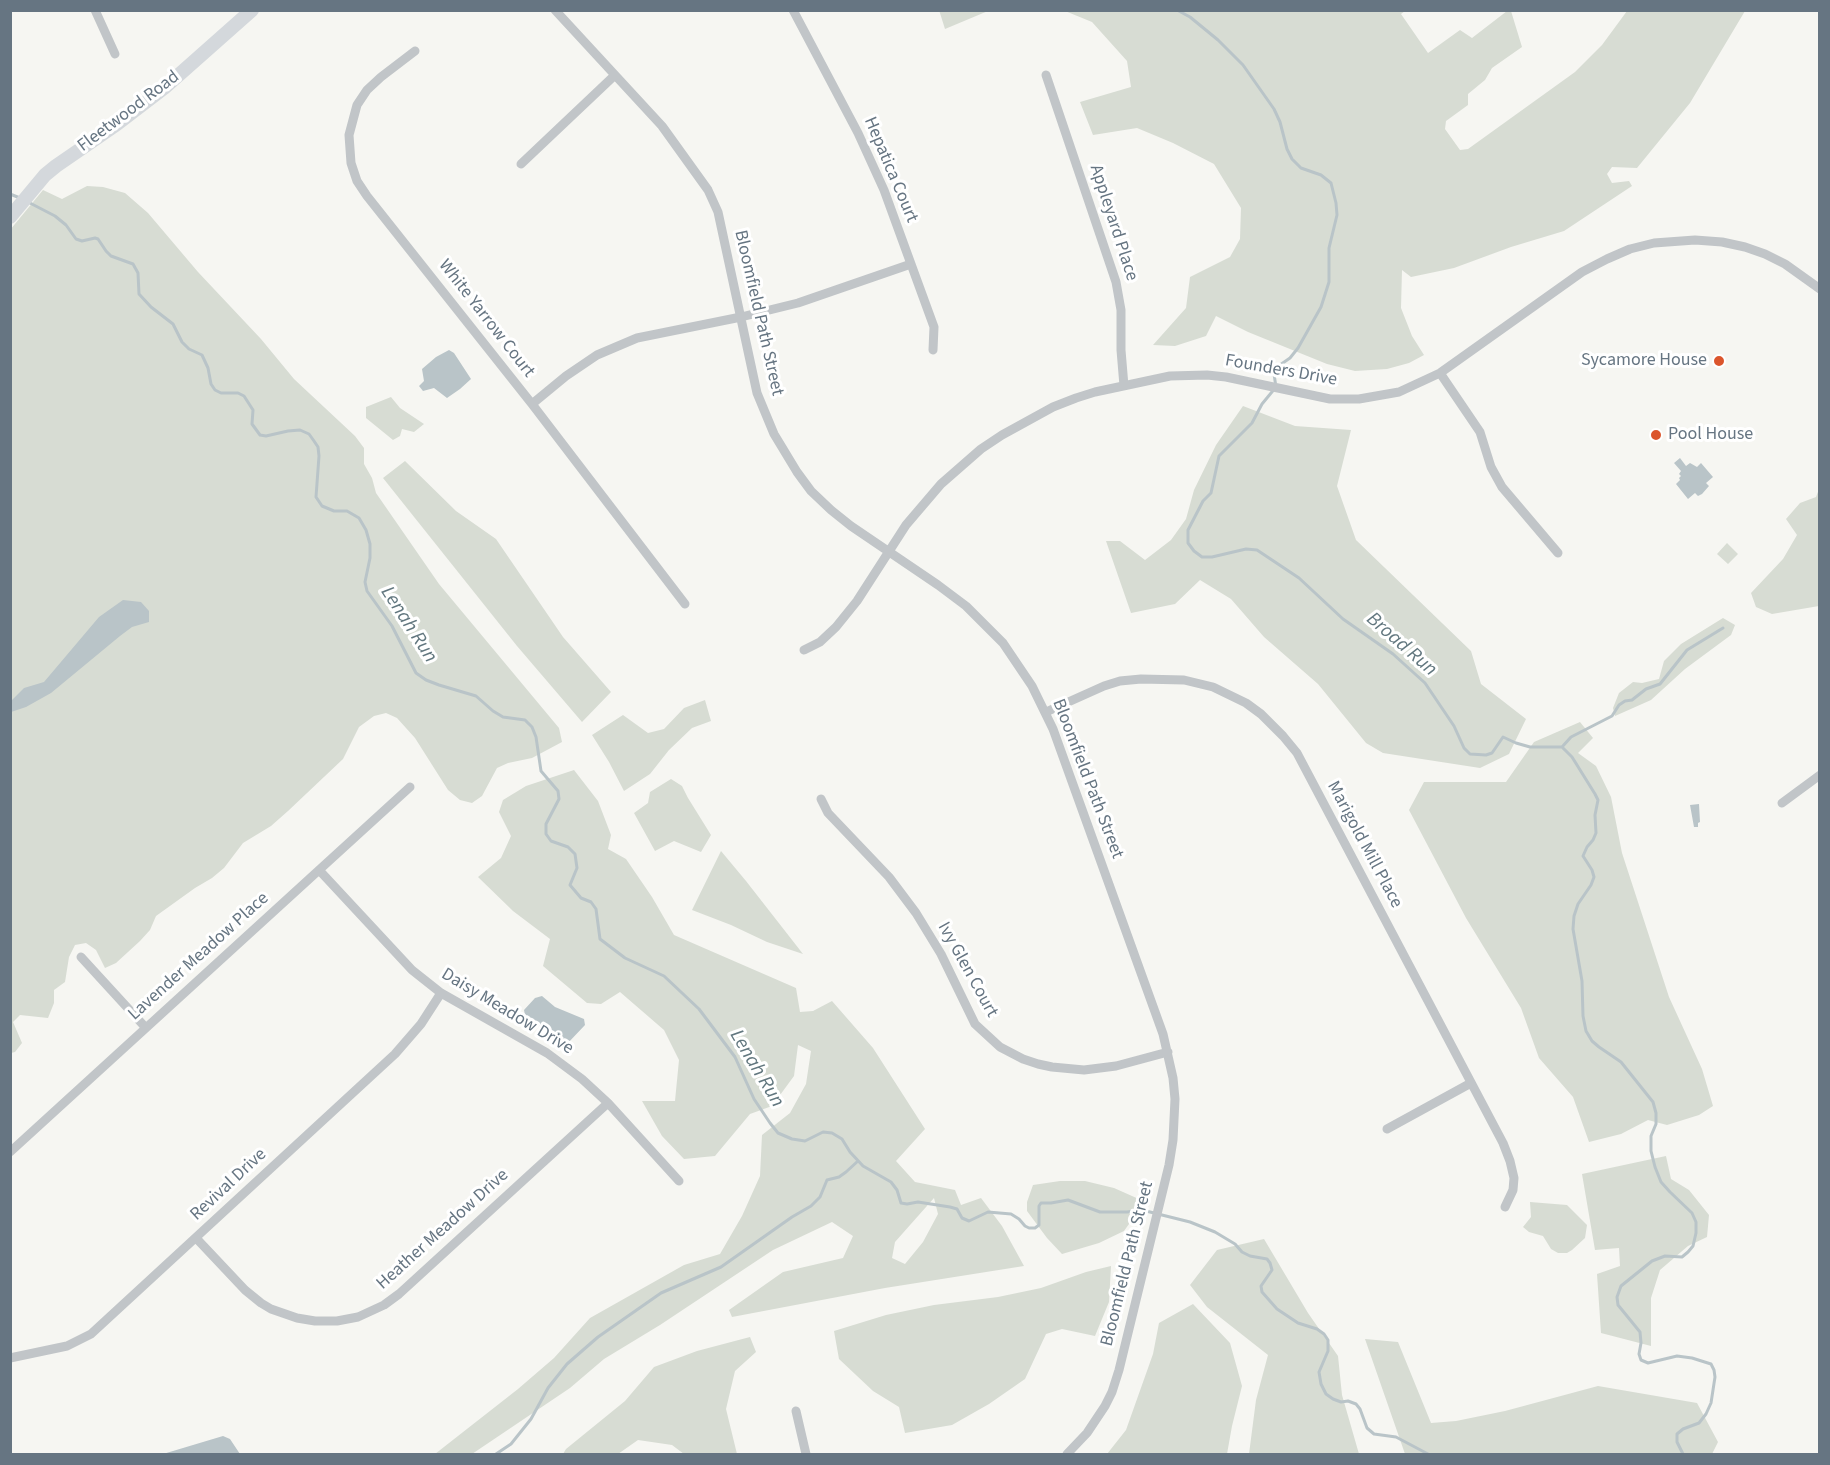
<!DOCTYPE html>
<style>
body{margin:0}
#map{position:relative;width:1830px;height:1465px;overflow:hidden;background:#f6f6f2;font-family:"Source Sans 3",sans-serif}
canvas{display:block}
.frame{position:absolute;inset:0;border:12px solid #667582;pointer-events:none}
</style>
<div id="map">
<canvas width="1830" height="1465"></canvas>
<div class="frame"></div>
</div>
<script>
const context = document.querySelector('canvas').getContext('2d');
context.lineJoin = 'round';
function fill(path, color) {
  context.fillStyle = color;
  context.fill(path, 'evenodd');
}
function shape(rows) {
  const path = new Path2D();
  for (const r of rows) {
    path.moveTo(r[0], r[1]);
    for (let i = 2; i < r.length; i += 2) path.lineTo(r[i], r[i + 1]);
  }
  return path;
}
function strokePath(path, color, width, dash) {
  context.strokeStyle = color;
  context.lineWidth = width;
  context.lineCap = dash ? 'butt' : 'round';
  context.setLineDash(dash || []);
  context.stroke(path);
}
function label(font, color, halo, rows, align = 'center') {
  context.font = font + ' "Source Sans 3",sans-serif';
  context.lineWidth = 6;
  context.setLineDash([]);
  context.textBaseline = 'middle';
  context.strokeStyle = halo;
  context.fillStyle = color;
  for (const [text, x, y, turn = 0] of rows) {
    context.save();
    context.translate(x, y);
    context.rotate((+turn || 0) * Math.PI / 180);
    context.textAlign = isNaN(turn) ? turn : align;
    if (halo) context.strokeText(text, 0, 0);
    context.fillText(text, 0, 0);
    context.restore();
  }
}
fill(shape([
 [939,10,988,10,988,11,945,29],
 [1065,11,1405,11,1401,14,1428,53,1460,30,1472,38,1507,11,1511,11,1522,47,1492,68,1485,80,1468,94,1468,105,1446,121,1445,129,1460,150,1468,149,1575,72,1602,45,1627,11,1745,11,1690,103,1637,168,1612,167,1607,174,1612,183,1629,181,1632,186,1564,231,1511,247,1454,268,1411,277,1402,270,1401,308,1412,336,1424,355,1409,363,1387,369,1355,371,1327,364,1248,332,1216,316,1206,336,1175,346,1153,345,1186,308,1190,277,1230,257,1240,239,1241,208,1214,164,1173,143,1137,128,1093,135,1080,102,1131,87,1127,61,1092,22],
 [87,186,103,187,125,193,148,213,198,272,261,339,294,379,355,436,364,448,364,464,372,478,376,493,439,584,559,728,562,742,532,758,508,763,497,768,482,796,472,803,460,800,448,790,415,738,397,718,386,713,374,716,359,727,343,759,288,811,271,826,243,843,224,868,212,878,195,888,156,916,150,930,140,941,116,963,105,968,96,950,86,943,75,945,69,957,65,982,54,990,54,1003,48,1018,20,1015,13,1022,22,1043,15,1052,11,1053,10,230,43,190,62,199],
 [391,397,400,408,424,424,414,432,402,429,400,436,393,440,366,418,366,407],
 [1243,406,1295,426,1351,430,1337,486,1356,540,1471,651,1481,684,1526,719,1509,754,1480,768,1383,753,1366,743,1318,684,1264,637,1231,599,1200,580,1175,604,1131,613,1106,541,1120,541,1145,560,1171,540,1186,519,1194,490,1216,445],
 [405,461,456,511,496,539,563,637,611,692,582,722,517,646,383,478],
 [1819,489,1819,606,1772,614,1756,607,1751,593,1783,559,1797,535,1786,519,1800,503,1816,497],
 [1727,543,1738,554,1728,564,1717,554],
 [1723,618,1735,625,1731,635,1685,669,1651,700,1615,716,1613,708,1619,693,1633,682,1642,683,1659,679,1664,661,1681,644],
 [705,700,711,721,692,728,669,750,650,774,624,791,609,762,592,735,623,715,648,733,664,729,684,708],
 [1580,722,1593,738,1578,753,1596,766,1611,797,1622,853,1669,997,1702,1069,1713,1106,1699,1115,1667,1125,1648,1120,1621,1134,1589,1142,1573,1097,1539,1058,1521,1008,1466,918,1409,810,1424,782,1506,782,1534,742],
 [574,770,598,801,611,835,608,849,626,859,652,897,674,935,796,988,800,1012,813,1011,832,1001,873,1048,925,1129,896,1161,915,1182,955,1190,961,1205,981,1198,1002,1226,1024,1266,885,1288,732,1317,729,1310,783,1272,843,1258,853,1236,832,1222,773,1250,660,1325,604,1359,570,1388,472,1454,435,1454,518,1389,554,1358,590,1318,684,1265,720,1254,742,1216,760,1176,762,1135,790,1113,806,1084,811,1051,798,1045,794,1076,772,1106,750,1114,715,1156,684,1159,662,1136,642,1101,675,1101,679,1060,664,1030,620,992,601,1004,587,1003,543,966,550,939,513,911,478,877,501,858,511,836,499,812,503,800,526,786],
 [934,1198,938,1214,923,1242,905,1264,892,1258,895,1242],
 [671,779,682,786,688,798,711,835,701,852,674,841,655,851,634,813,648,803,650,792],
 [721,851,746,881,803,954,767,942,731,925,692,910],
 [1666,1156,1671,1179,1689,1190,1709,1215,1707,1237,1688,1246,1660,1270,1651,1298,1651,1346,1601,1333,1597,1274,1620,1266,1619,1248,1595,1250,1582,1174],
 [1060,1181,1085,1181,1114,1188,1141,1200,1134,1217,1124,1231,1099,1243,1062,1254,1047,1238,1027,1211,1027,1202,1033,1185],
 [1530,1202,1567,1205,1587,1225,1585,1238,1572,1250,1567,1253,1558,1253,1551,1249,1543,1236,1529,1232,1523,1227,1531,1217],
 [1264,1239,1308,1313,1338,1356,1342,1395,1359,1454,1249,1454,1256,1400,1268,1355,1207,1307,1190,1285,1217,1250],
 [1111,1266,1109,1302,1095,1336,1062,1329,1046,1334,1025,1379,989,1404,952,1425,905,1433,899,1407,873,1391,839,1359,834,1331,886,1315,934,1305,998,1297,1041,1288,1086,1272],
 [1193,1304,1230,1343,1242,1386,1232,1426,1227,1454,1107,1454,1126,1430,1153,1354,1159,1323],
 [750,1337,756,1352,735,1371,726,1409,737,1454,684,1454,672,1445,638,1440,618,1454,563,1454,566,1449,625,1401,654,1367,697,1351],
 [1365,1339,1398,1342,1431,1423,1456,1421,1505,1411,1598,1386,1697,1403,1718,1442,1712,1454,1405,1454]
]), '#d7dcd3');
fill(shape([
 [449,350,454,353,471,379,460,389,447,398,434,388,423,391,419,386,424,381,422,369,436,357],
 [1680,458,1686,466,1690,463,1697,467,1701,463,1713,477,1706,483,1709,486,1702,494,1698,496,1695,493,1688,499,1676,484,1680,480,1679,478,1681,476,1679,474,1681,471,1674,463],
 [123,600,141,602,149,611,149,622,132,627,120,636,51,693,26,707,11,712,11,701,24,688,44,682,99,617],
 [1699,804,1700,822,1698,823,1698,827,1694,827,1690,805],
 [542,996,555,1007,584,1019,585,1025,567,1044,526,1020,524,1010,535,998],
 [223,1436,230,1439,240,1454,163,1454]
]), '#b9c4c8');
strokePath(shape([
 [1177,10,1190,17,1218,40,1243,65,1274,109,1280,122,1287,149,1292,159,1301,168,1321,175,1331,183,1336,203,1337,215,1329,248,1329,282,1321,307,1298,348,1290,358,1277,367,1274,374,1276,387,1262,404,1252,423,1219,456,1211,493,1203,501,1188,530,1188,543,1194,551,1202,557,1212,557,1246,549,1257,550,1299,578,1343,619,1393,654,1425,683,1454,726,1464,748,1470,754,1486,755,1492,753,1503,737,1516,743,1530,747,1562,747,1572,757,1595,794,1598,800,1595,815,1596,833,1593,840,1587,847,1583,856,1592,870,1594,877,1591,885,1578,904,1574,916,1573,929,1582,981,1583,1016,1586,1031,1592,1041,1599,1047,1621,1062,1653,1102,1656,1113,1656,1124,1651,1136,1651,1151,1655,1167,1661,1182,1670,1192,1692,1213,1696,1222,1696,1233,1693,1246,1688,1252,1682,1257,1665,1256,1652,1261,1621,1286,1617,1297,1618,1305,1640,1332,1641,1343,1639,1354,1641,1360,1648,1363,1677,1356,1692,1358,1711,1364,1714,1370,1715,1377,1711,1403,1706,1414,1699,1423,1683,1429,1677,1434,1677,1442,1683,1454],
 [10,194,20,198],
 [28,202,55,216,66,225,76,239,82,241,95,238,98,239,106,251,111,256,133,264,138,273,139,294,151,307,173,324,182,342,189,349,202,355,208,368,211,384,215,390,221,393,238,393,244,396,253,410,252,424,260,435,266,436,288,431,300,430,309,434,314,441,318,447,319,456,316,497,322,506,334,511,347,511,359,518,366,530,370,544,370,558,365,582,367,591,392,626,416,673,426,680,439,685,476,696,493,711,503,717,525,720,532,727,536,737,541,771,558,791,559,799,546,824,546,834,551,841,568,847,575,854,577,868,570,885,581,898,591,902,596,909,600,939,625,958,664,976,699,1009,735,1057,754,1099,770,1123,778,1133,792,1139,805,1141,823,1132,832,1133,842,1139,850,1152,863,1166,891,1182,897,1190,901,1203,907,1204,918,1202,950,1207,957,1209,962,1218,969,1221,988,1212,1011,1214,1019,1219,1025,1226,1029,1228,1035,1228,1039,1225,1039,1206,1041,1203,1051,1203,1068,1200,1100,1212,1127,1212,1142,1210,1190,1222,1215,1232,1235,1244,1242,1252,1250,1256,1267,1259,1270,1263,1272,1270,1261,1286,1262,1292,1277,1309,1298,1323,1317,1329,1324,1334,1328,1340,1328,1351,1319,1372,1321,1384,1326,1394,1333,1399,1341,1402,1348,1401,1356,1404,1360,1409,1367,1428,1374,1434,1396,1437,1428,1454],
 [1562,747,1571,737,1612,716,1619,705,1625,701,1632,700,1646,689,1660,684,1687,650,1723,628],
 [496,1454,511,1444,531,1419,548,1388,567,1364,598,1337,661,1293,721,1267,792,1217,811,1206,820,1197,827,1180,839,1177,846,1172,858,1161]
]), '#b9c4c8', 3);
strokePath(shape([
 [95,10,115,54],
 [555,10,662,126,708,190,718,212,757,393,774,434,797,472,811,491,831,510,851,526,938,585,966,606,1003,643,1032,686,1053,729,1163,1034,1173,1078,1175,1099,1173,1140,1169,1165,1119,1370,1112,1392,1105,1406,1087,1433,1067,1454],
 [793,10,858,133,884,190,934,327,933,350],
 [415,51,381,77,367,90,357,105,349,135,351,163,357,181,367,196,532,404,685,604],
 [1046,75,1116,282,1121,310,1121,350,1124,386],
 [521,164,615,75],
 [1440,373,1480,432,1491,467,1502,487,1558,553],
 [532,404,566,376,597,355,637,338,741,317,798,303,911,264],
 [804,650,820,642,836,627,857,601,906,525,941,484,981,449,1002,435,1053,407,1076,398,1095,392,1170,376,1207,375,1226,377,1330,399,1359,399,1399,392,1440,373,1582,272,1607,259,1630,249,1654,243,1695,240,1722,242,1745,247,1765,254,1785,264,1820,289],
 [1046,712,1104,686,1120,681,1141,679,1184,680,1213,687,1246,703,1261,714,1283,736,1297,753,1503,1143,1510,1161,1514,1178,1513,1190,1505,1207],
 [821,799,828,813,889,877,916,913,941,954,975,1024,1000,1047,1023,1059,1038,1064,1052,1067,1084,1070,1116,1066,1168,1052],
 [1782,803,1820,775],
 [319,870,412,970,441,993,547,1053,582,1079,608,1103,679,1181],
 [81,957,146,1028],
 [1387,1129,1471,1083],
 [10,1152,410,787],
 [196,1238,245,1290,261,1303,271,1309,297,1318,315,1321,337,1321,358,1317,384,1305,399,1294,608,1103],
 [10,1358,67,1346,91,1334,395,1054,421,1024,441,993],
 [796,1411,806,1454]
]), '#c1c5c8', 9);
strokePath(shape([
 [10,217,45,175,56,166,117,124,164,88,252,10]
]), '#d4d8dc', 14);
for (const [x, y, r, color] of [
 [1719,361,6,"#db552c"],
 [1656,435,6,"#db552c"]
]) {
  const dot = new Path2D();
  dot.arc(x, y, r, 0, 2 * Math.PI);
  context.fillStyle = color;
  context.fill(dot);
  strokePath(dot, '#fff', 2);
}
label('18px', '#667582', '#fff', [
 ["Fleetwood Road",129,112,-37],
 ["Hepatica Court",890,170,67],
 ["Appleyard Place",1113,223,72],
 ["Bloomfield Path Street",758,313,77],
 ["White Yarrow Court",486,319,52],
 ["Founders Drive",1281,371,10],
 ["Bloomfield Path Street",1087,779,69],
 ["Marigold Mill Place",1364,845,62],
 ["Lavender Meadow Place",199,957,-42],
 ["Ivy Glen Court",967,970,61],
 ["Daisy Meadow Drive",507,1012,31],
 ["Revival Drive",229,1185,-43],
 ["Heather Meadow Drive",443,1230,-42],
 ["Bloomfield Path Street",1128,1264,-76]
]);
label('18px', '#667582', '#fff', [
 ["Sycamore House",1707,361],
 ["Pool House",1668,435,"left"]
], 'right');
label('italic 20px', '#62777f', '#fff', [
 ["Lenah Run",408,625,57],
 ["Broad Run",1401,645,41],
 ["Lenah Run",756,1069,59]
]);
</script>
